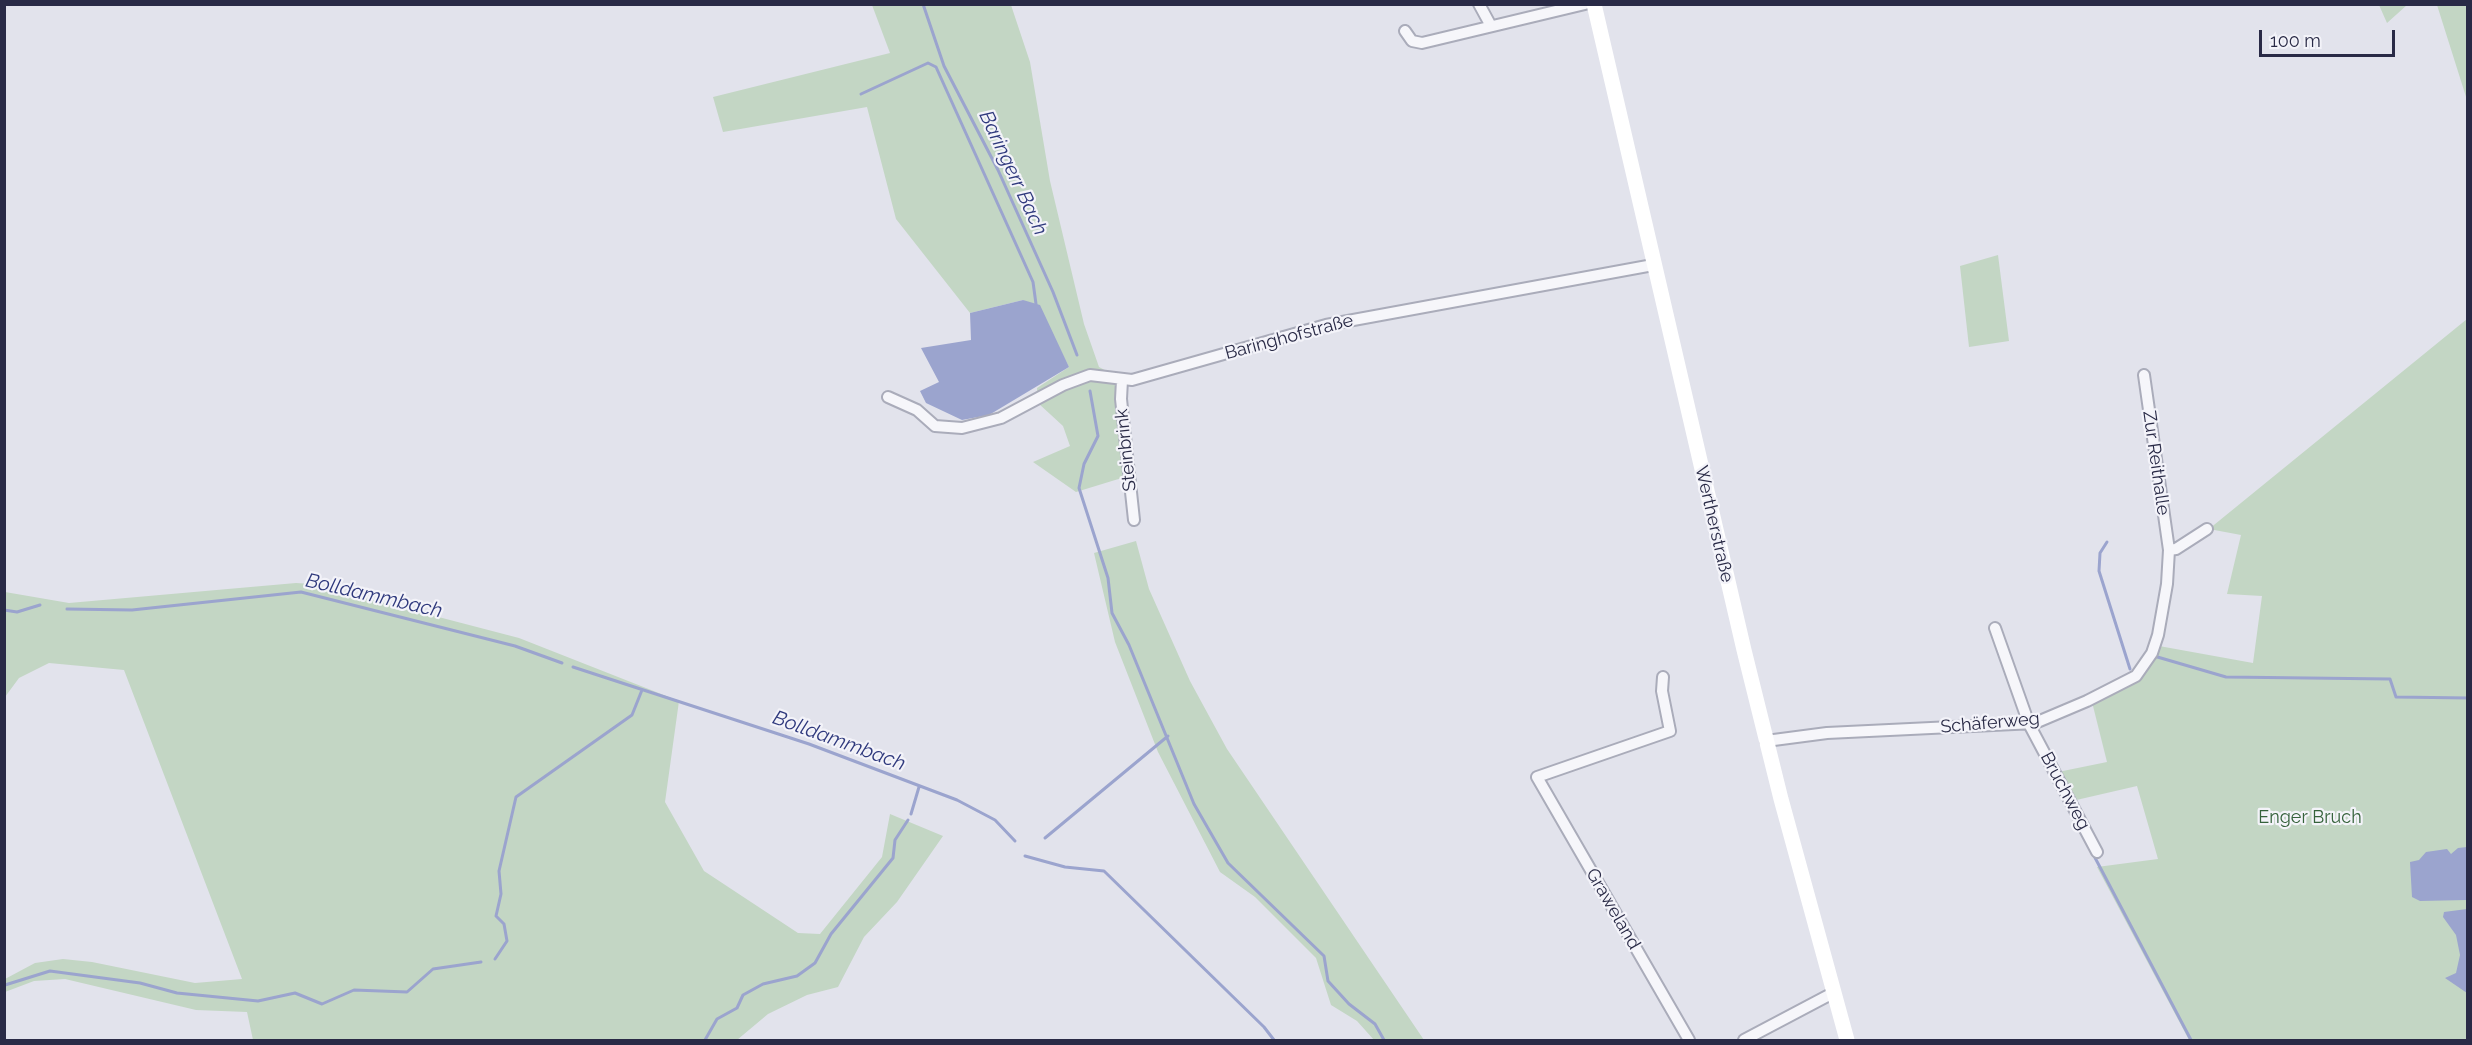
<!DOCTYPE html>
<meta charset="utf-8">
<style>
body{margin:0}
#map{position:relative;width:2472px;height:1045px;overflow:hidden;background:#e2e3ec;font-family:Raleway,sans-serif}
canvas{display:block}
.frame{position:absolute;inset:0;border:6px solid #292a46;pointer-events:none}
.scale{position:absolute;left:2259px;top:30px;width:136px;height:27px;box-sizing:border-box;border:3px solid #292a46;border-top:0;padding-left:8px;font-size:18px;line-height:21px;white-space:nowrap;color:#292a46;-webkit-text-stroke:4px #f3f3f9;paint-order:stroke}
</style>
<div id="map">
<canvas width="2472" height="1045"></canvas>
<div class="frame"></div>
<div class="scale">100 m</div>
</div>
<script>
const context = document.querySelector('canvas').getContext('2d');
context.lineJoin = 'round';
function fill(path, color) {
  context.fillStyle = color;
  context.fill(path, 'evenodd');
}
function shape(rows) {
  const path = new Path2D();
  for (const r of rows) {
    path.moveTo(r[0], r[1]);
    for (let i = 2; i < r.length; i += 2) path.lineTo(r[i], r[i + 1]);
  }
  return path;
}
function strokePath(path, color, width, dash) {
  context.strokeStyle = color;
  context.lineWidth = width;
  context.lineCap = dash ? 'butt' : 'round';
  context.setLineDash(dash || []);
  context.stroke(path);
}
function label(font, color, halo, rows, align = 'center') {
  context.font = font + ' Raleway,sans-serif';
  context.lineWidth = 4.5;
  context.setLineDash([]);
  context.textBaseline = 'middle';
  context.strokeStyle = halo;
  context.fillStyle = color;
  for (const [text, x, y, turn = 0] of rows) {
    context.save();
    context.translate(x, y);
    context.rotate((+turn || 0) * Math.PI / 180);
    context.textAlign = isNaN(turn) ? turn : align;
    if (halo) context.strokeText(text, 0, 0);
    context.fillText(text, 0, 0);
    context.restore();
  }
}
fill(shape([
 [872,5,1011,5,1030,62,1050,181,1084,324,1099,367,1114,375,1125,477,1076,492,1033,462,1070,446,1063,426,1038,403,1037,388,1069,367,1054,338,1023,300,970,313,896,219,867,107,723,132,713,97,890,53],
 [2379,5,2407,5,2387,23],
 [2437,5,2467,5,2467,100],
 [1998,255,2009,341,1969,347,1960,266],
 [2467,319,2467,1040,2189,1040,2097,867,2158,859,2137,786,2072,801,2058,772,2107,762,2092,702,2140,680,2159,646,2253,663,2262,596,2227,594,2241,535,2209,529],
 [1136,541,1149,589,1190,681,1227,749,1424,1040,1374,1040,1357,1021,1331,1005,1316,958,1255,897,1220,872,1158,752,1115,642,1094,553],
 [296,583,312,584,519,638,679,701,665,802,704,871,798,933,820,934,882,857,890,814,943,836,897,902,864,937,838,987,807,995,768,1014,737,1040,253,1040,247,1012,196,1010,65,979,34,981,5,992,5,979,35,963,63,959,92,962,195,983,242,979,124,670,49,663,19,678,5,697,5,592,69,603]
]), '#c3d6c4');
fill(shape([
 [1023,300,1040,305,1069,367,989,415,962,420,926,403,920,391,939,382,921,348,971,340,970,313],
 [2467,847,2467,900,2420,901,2412,897,2410,862,2419,860,2426,852,2447,849,2451,854,2458,848],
 [2467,909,2468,909,2467,993,2445,978,2456,973,2460,955,2456,935,2443,917,2444,912]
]), '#9ba4ce');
strokePath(shape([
 [923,4,944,66,998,170,1053,292,1077,355],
 [861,94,928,63,936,67,1033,282,1036,304],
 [1090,391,1098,436,1084,464,1079,488,1108,578,1112,613,1129,645,1194,804,1228,863,1324,956,1328,981,1349,1004,1375,1024,1384,1040],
 [2107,542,2100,553,2099,571,2130,669],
 [67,609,132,610,301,592,515,646,562,663],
 [4,610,17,612,40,605],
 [2154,656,2226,677,2390,679,2396,697,2468,698],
 [573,667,809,744,957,800,995,820,1015,841],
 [911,814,919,787],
 [1045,838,1168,736],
 [2092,852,2191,1040],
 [1025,856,1065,867,1104,871,1264,1027,1274,1040],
 [495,959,507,941,504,924,496,916,501,894,499,871,516,797,632,715,642,690],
 [5,985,50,971,140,983,177,993,258,1001,295,993,322,1004,354,990,407,992,433,969,481,962],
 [705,1040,717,1019,737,1008,743,995,763,984,797,976,815,963,831,934,893,858,895,840,908,820]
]), '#9ba4ce', 3);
const minor = shape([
 [1479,4,1491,26],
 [1405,31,1412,41,1422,43,1585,4],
 [1122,380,1121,399,1134,520],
 [888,397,917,410,935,426,962,428,1001,418,1063,385,1090,375,1132,380,1326,325,1653,265],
 [2169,550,2176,549,2207,529],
 [1995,628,2029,724,2097,852],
 [1663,677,1662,691,1670,731,1537,777,1689,1040],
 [1766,741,1827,733,2035,723,2087,701,2136,676,2152,653,2158,635,2167,584,2169,550,2144,375],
 [1744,1040,1833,993]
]);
strokePath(minor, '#aaacba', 14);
strokePath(minor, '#f6f6fa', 10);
strokePath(shape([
 [1594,4,1744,650,1781,799,1847,1040]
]), '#fff', 15);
label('18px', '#292a46', '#f3f3f9', [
 ["Baringhofstraße",1289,337,-15],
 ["Steinbrink",1126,450,-96],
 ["Zur Reithalle",2156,463,82],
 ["Wertherstraße",1714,524,77],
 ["Schäferweg",1990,723,-5],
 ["Bruchweg",2065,791,62],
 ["Graweland",1613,909,60]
]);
label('18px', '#35623b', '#f3f3f9', [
 ["Enger Bruch",2310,818]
]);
label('italic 20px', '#2f397d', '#f3f3f9', [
 ["Baringerr Bach",1013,173,65],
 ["Bolldammbach",374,596,13],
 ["Bolldammbach",839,741,20]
]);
</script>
